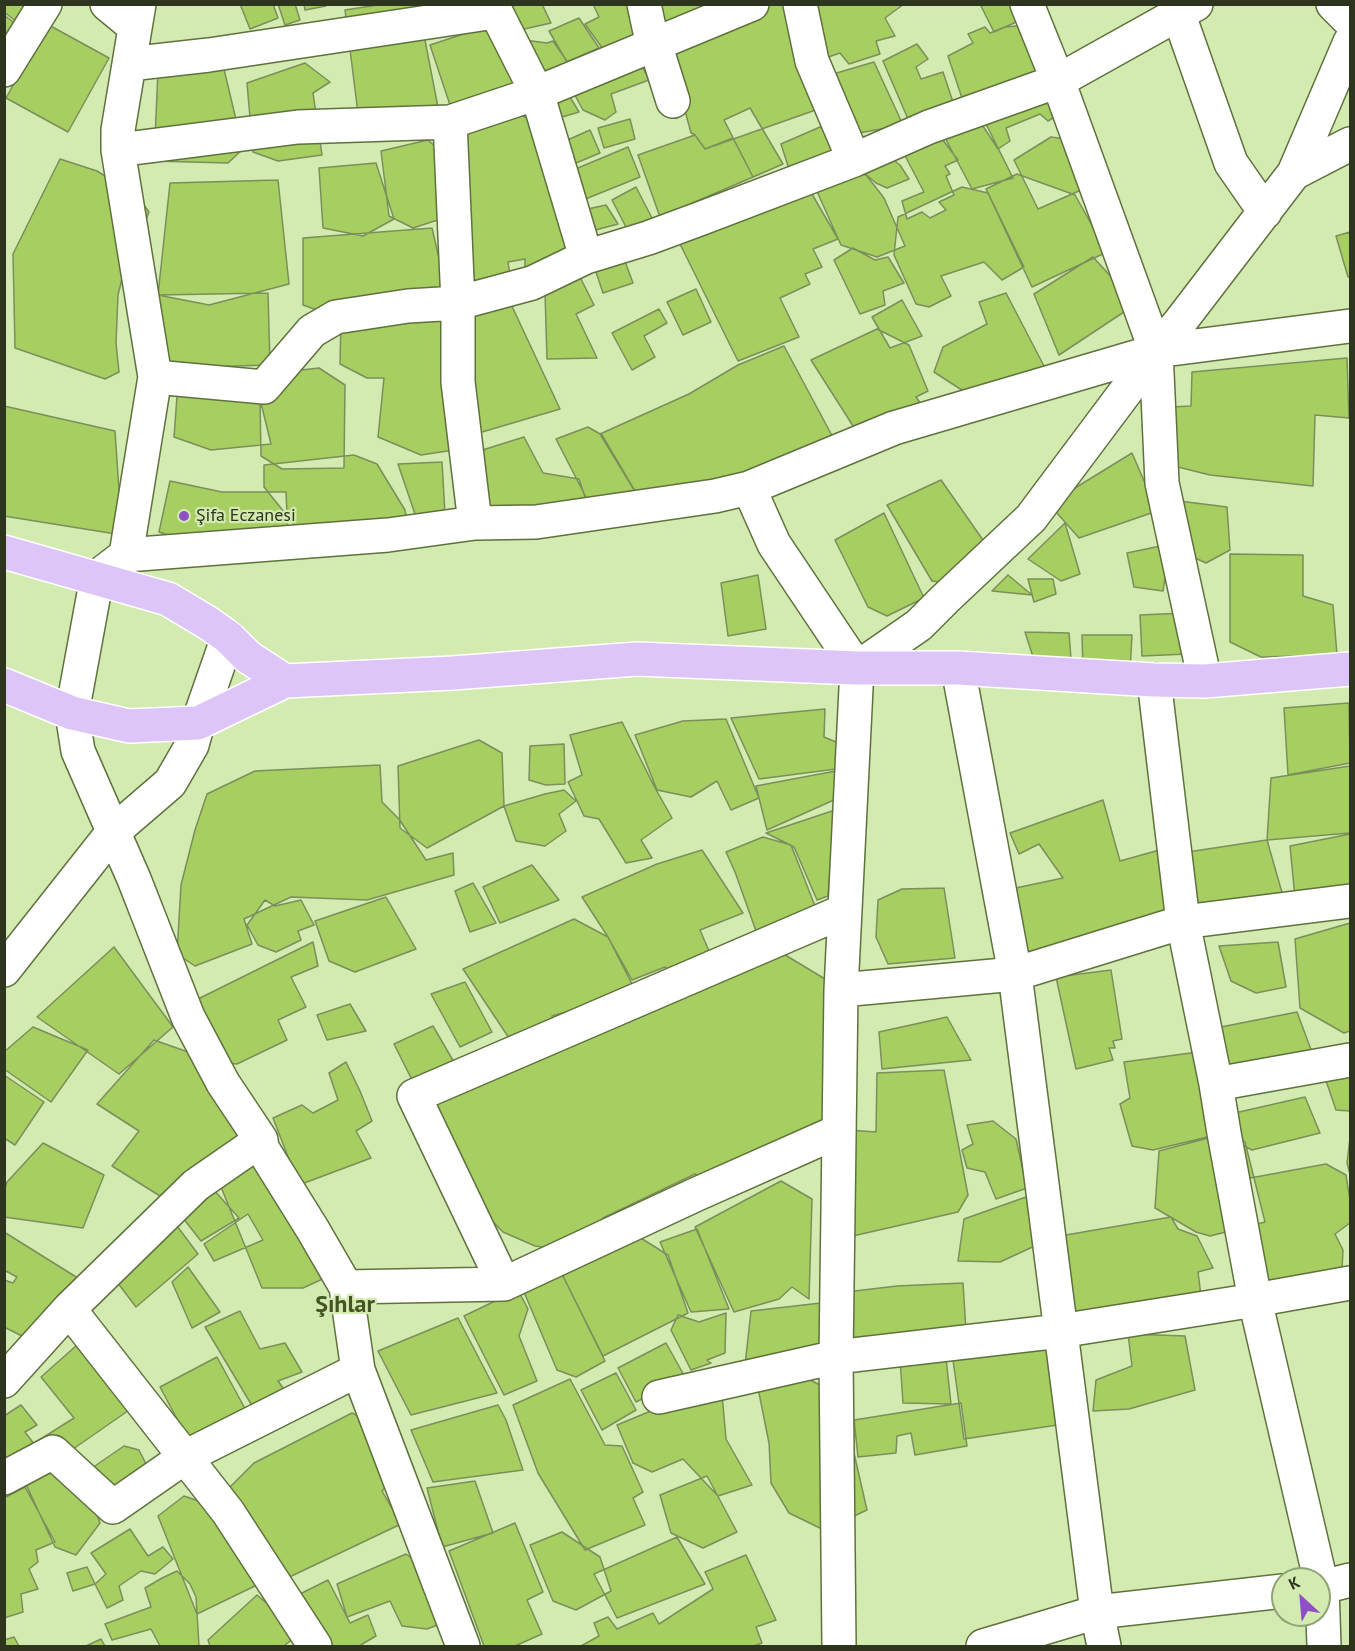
<!DOCTYPE html>
<meta charset="utf-8">
<style>
body{margin:0}
#map{position:relative;width:1355px;height:1651px;overflow:hidden;background:#d3eab1;font-family:"PT Sans",sans-serif}
canvas{display:block}
.frame{position:absolute;inset:0;border:6px solid #2d351f;pointer-events:none}
.north{position:absolute;left:1271px;top:1567px;width:60px;height:60px;box-sizing:border-box;background:#d3eab1;border:2px solid #91a277;border-radius:50%;rotate:334deg;font-size:16px;font-weight:700;line-height:24px;text-align:center;color:#2d351f}
.north::after{content:'';display:block;margin:auto;width:21px;height:27px;background:#8f50c6;clip-path:polygon(50% 0,100% 100%,50% 72%,0 100%)}
</style>
<div id="map">
<canvas width="1355" height="1651"></canvas>
<div class="frame"></div>
<div class="north">K</div>
</div>
<script>
const context = document.querySelector('canvas').getContext('2d');
context.lineJoin = 'round';
function fill(path, color) {
  context.fillStyle = color;
  context.fill(path, 'evenodd');
}
function shape(rows) {
  const path = new Path2D();
  for (const r of rows) {
    path.moveTo(r[0], r[1]);
    for (let i = 2; i < r.length; i += 2) path.lineTo(r[i], r[i + 1]);
  }
  return path;
}
function strokePath(path, color, width, dash) {
  context.strokeStyle = color;
  context.lineWidth = width;
  context.lineCap = dash ? 'butt' : 'round';
  context.setLineDash(dash || []);
  context.stroke(path);
}
function label(font, color, halo, rows, align = 'center') {
  context.font = font + ' "PT Sans",sans-serif';
  context.lineWidth = 4.5;
  context.setLineDash([]);
  context.textBaseline = 'middle';
  context.strokeStyle = halo;
  context.fillStyle = color;
  for (const [text, x, y, turn = 0] of rows) {
    context.save();
    context.translate(x, y);
    context.rotate((+turn || 0) * Math.PI / 180);
    context.textAlign = isNaN(turn) ? turn : align;
    if (halo) context.strokeText(text, 0, 0);
    context.fillText(text, 0, 0);
    context.restore();
  }
}
const building = shape([
 [4,4,27,4,17,22,4,12,4,4],
 [240,4,273,4,278,18,250,29,240,4],
 [278,4,295,4,300,20,285,25,278,4],
 [304,4,325,4,326,6,305,10,304,4],
 [384,4,418,4,442,128,358,113,345,10,384,4],
 [498,4,542,4,551,23,511,32,498,4],
 [593,4,640,4,650,32,605,52,585,24,599,17,593,4],
 [650,4,728,4,681,33,654,20,650,4],
 [756,4,788,4,827,106,705,149,695,135,691,133,667,44,756,4],
 [805,4,904,4,885,18,895,36,876,41,880,54,849,64,840,53,817,61,805,4],
 [980,4,1018,4,1025,18,994,32,980,4],
 [4,15,22,29,4,50,4,15],
 [579,18,599,48,567,62,549,31,579,18],
 [497,23,519,90,452,111,430,45,497,23],
 [47,24,109,58,68,132,6,98,47,24],
 [1027,25,1048,77,967,113,948,56,973,43,968,34,985,27,990,33,1005,27,1027,25],
 [524,40,547,43,553,41,573,70,538,90,524,40],
 [917,44,928,59,916,67,921,79,943,72,955,108,911,126,883,61,917,44],
 [639,60,649,80,611,94,616,112,605,120,583,110,572,90,639,60],
 [874,62,903,125,848,135,823,77,874,62],
 [305,63,330,82,313,93,322,155,278,161,253,152,247,83,305,63],
 [223,65,243,149,228,163,154,161,158,71,223,65],
 [1058,88,1063,112,1048,121,1040,114,1006,128,1010,141,998,149,977,117,1058,88],
 [567,92,579,112,549,121,542,102,567,92],
 [750,108,783,164,753,177,724,120,750,108],
 [509,110,536,122,580,254,525,275,525,259,508,262,510,275,480,289,464,271,456,138,509,110],
 [630,119,635,139,604,148,598,128,630,119],
 [976,120,987,126,1013,178,972,189,944,136,976,120],
 [820,127,845,147,789,169,781,144,820,127],
 [590,130,600,153,564,168,554,146,590,130],
 [695,135,705,149,733,138,753,177,660,217,638,155,695,135],
 [939,135,958,160,945,166,950,174,946,176,954,195,939,202,946,210,930,218,922,212,907,219,902,201,924,192,902,150,939,135],
 [1051,137,1073,140,1097,183,1038,209,1014,160,1051,137],
 [428,140,441,152,450,216,413,228,389,216,381,151,428,140],
 [628,147,640,177,578,202,566,173,628,147],
 [886,154,900,165,909,179,887,188,876,183,856,166,886,154],
 [60,159,97,171,138,197,149,212,140,235,125,267,118,295,116,343,119,372,105,379,15,348,13,254,60,159],
 [376,163,394,219,363,236,323,228,319,168,376,163],
 [853,167,867,176,884,198,905,246,877,257,841,245,815,187,853,167],
 [1017,174,1075,195,1107,252,1032,287,986,189,1017,174],
 [278,180,289,284,209,305,158,295,170,183,278,180],
 [805,182,838,239,813,249,822,267,805,274,810,284,780,298,799,337,738,361,677,238,805,182],
 [636,187,652,218,628,231,612,200,636,187],
 [962,187,988,193,1024,267,1002,280,984,262,941,276,951,296,929,307,916,304,894,255,898,217,962,187],
 [606,205,618,224,588,232,583,210,606,205],
 [432,228,448,297,325,313,303,305,303,238,432,228],
 [1350,232,1350,277,1348,277,1336,236,1350,232],
 [853,248,875,260,888,257,904,283,883,291,885,305,860,314,834,260,853,248],
 [623,256,633,283,603,293,594,266,623,256],
 [1093,257,1136,304,1059,355,1034,294,1093,257],
 [580,277,594,305,576,314,597,358,547,359,545,293,580,277],
 [696,289,711,322,683,335,667,302,696,289],
 [268,293,270,365,166,368,158,295,268,293],
 [1006,293,1044,366,971,396,934,372,943,347,987,324,979,302,1006,293],
 [902,300,922,336,890,348,872,317,902,300],
 [510,302,560,409,472,435,467,307,510,302],
 [659,309,667,323,644,336,655,357,632,370,612,333,659,309],
 [435,312,449,322,454,450,421,455,378,437,384,378,367,378,340,364,341,320,435,312],
 [877,329,909,345,928,391,916,397,928,414,862,440,811,360,877,329],
 [784,346,836,443,742,485,721,477,699,491,642,503,600,434,689,394,738,365,784,346],
 [1347,358,1349,418,1315,415,1313,486,1210,475,1174,466,1170,407,1191,406,1192,372,1347,358],
 [319,368,345,385,344,468,282,469,261,456,260,399,266,374,319,368],
 [178,383,260,399,271,444,211,450,174,437,178,383],
 [4,406,115,431,122,535,4,516,4,406],
 [588,427,602,435,642,503,590,505,556,439,588,427],
 [524,437,543,473,579,479,589,509,479,506,473,453,524,437],
 [1132,453,1157,511,1079,538,1049,504,1132,453],
 [354,455,377,464,405,510,408,526,301,533,264,487,264,465,354,455],
 [442,462,445,514,416,517,398,464,442,462],
 [941,480,983,540,940,582,932,581,887,505,941,480],
 [170,481,222,492,286,492,289,558,217,551,159,532,170,481],
 [1179,501,1227,507,1230,550,1206,563,1178,550,1179,501],
 [884,513,924,598,887,616,868,607,835,540,884,513],
 [1065,523,1080,574,1061,581,1028,559,1065,523],
 [1170,544,1163,591,1134,587,1127,553,1170,544],
 [1230,554,1303,555,1303,596,1333,605,1337,655,1261,657,1230,642,1230,554],
 [758,575,766,629,728,636,721,583,758,575],
 [1008,575,1032,595,992,591,1008,575],
 [1028,579,1053,579,1056,594,1034,602,1028,579],
 [1185,613,1187,654,1142,656,1140,615,1185,613],
 [1025,632,1069,633,1071,659,1034,660,1025,632],
 [1082,635,1132,635,1130,671,1083,670,1082,635],
 [1349,703,1350,763,1288,775,1284,708,1349,703],
 [825,709,824,737,841,744,836,769,759,779,731,718,825,709],
 [726,719,759,798,731,810,717,781,691,797,657,790,635,735,683,721,726,719],
 [622,722,654,786,672,818,641,840,652,858,626,863,599,819,584,816,568,782,582,775,570,735,622,722],
 [479,740,502,753,504,806,427,848,400,828,398,766,479,740],
 [564,744,565,784,546,785,529,780,530,746,564,744],
 [380,765,382,802,399,819,426,860,453,853,454,875,367,900,291,897,244,919,252,944,195,966,177,954,181,885,195,830,207,794,255,771,380,765],
 [1350,766,1350,833,1267,840,1271,778,1350,766],
 [841,770,845,795,767,830,756,786,841,770],
 [564,790,576,801,559,814,566,831,545,846,516,841,504,806,545,794,564,790],
 [1103,800,1120,861,1163,849,1171,919,1024,963,1011,889,1063,878,1039,844,1019,854,1010,833,1103,800],
 [835,810,828,896,817,900,794,847,766,833,835,810],
 [1350,834,1350,893,1295,898,1290,846,1350,834],
 [763,837,791,845,819,916,782,932,756,931,735,872,726,852,763,837],
 [1267,840,1283,896,1190,915,1181,853,1267,840],
 [702,850,743,913,700,930,715,965,681,981,665,967,632,980,608,937,582,897,657,864,702,850],
 [532,865,559,900,500,923,483,887,532,865],
 [473,883,496,923,470,932,455,891,473,883],
 [944,888,955,958,888,964,876,937,878,900,902,889,944,888],
 [386,897,416,949,355,972,329,961,315,921,386,897],
 [265,900,275,906,301,900,314,925,298,931,301,940,276,952,258,945,247,925,265,900],
 [574,919,608,937,632,984,587,1006,552,1016,558,1031,517,1050,463,969,574,919],
 [1350,923,1350,1031,1344,1033,1300,1008,1295,939,1350,923],
 [313,942,318,966,291,977,306,1007,278,1020,287,1040,237,1064,217,1062,192,1002,313,942],
 [1278,942,1286,987,1256,993,1231,981,1219,946,1278,942],
 [767,944,835,985,824,1144,718,1189,695,1174,603,1218,595,1230,557,1249,535,1246,503,1232,479,1208,431,1097,767,944],
 [114,947,173,1027,119,1074,37,1017,114,947],
 [1111,970,1122,1039,1113,1041,1115,1048,1109,1048,1113,1060,1076,1069,1056,977,1111,970],
 [465,982,492,1032,460,1047,431,994,465,982],
 [350,1004,366,1031,327,1040,317,1015,350,1004],
 [1297,1012,1313,1055,1242,1071,1225,1064,1216,1028,1297,1012],
 [947,1017,971,1060,882,1069,879,1032,947,1017],
 [433,1026,458,1069,415,1086,394,1044,433,1026],
 [33,1027,88,1050,51,1102,4,1069,4,1052,33,1027],
 [154,1040,191,1053,249,1130,168,1201,112,1166,139,1131,97,1104,154,1040],
 [1198,1052,1224,1133,1153,1150,1132,1146,1120,1104,1130,1098,1124,1062,1198,1052],
 [346,1062,360,1091,372,1121,356,1131,371,1158,299,1185,273,1118,302,1105,313,1113,338,1100,329,1073,346,1062],
 [1350,1067,1350,1111,1336,1110,1323,1072,1350,1067],
 [944,1070,968,1195,958,1212,844,1238,848,1130,876,1132,877,1073,944,1070],
 [4,1075,44,1102,15,1145,4,1138,4,1075],
 [1305,1097,1320,1133,1252,1150,1232,1140,1226,1115,1305,1097],
 [993,1121,1016,1139,1027,1188,996,1199,985,1172,967,1168,962,1150,973,1144,967,1125,993,1121],
 [1231,1132,1245,1142,1265,1222,1210,1236,1196,1232,1155,1208,1159,1151,1231,1132],
 [1350,1138,1350,1174,1347,1163,1350,1138],
 [43,1143,104,1175,83,1228,4,1217,4,1191,7,1182,43,1143],
 [261,1160,329,1276,303,1288,262,1288,221,1187,261,1160],
 [1326,1164,1346,1175,1350,1200,1350,1223,1335,1234,1343,1250,1341,1290,1258,1282,1245,1179,1326,1164],
 [781,1181,812,1199,809,1299,792,1287,779,1299,734,1312,695,1227,781,1181],
 [213,1189,239,1218,201,1241,179,1213,213,1189],
 [1026,1197,1039,1244,1000,1262,958,1261,964,1219,1026,1197],
 [248,1214,263,1240,214,1261,204,1244,248,1214],
 [1171,1217,1178,1229,1197,1236,1213,1268,1198,1272,1201,1296,1092,1314,1063,1312,1054,1237,1171,1217],
 [177,1226,198,1254,136,1307,111,1274,177,1226],
 [697,1229,729,1309,691,1312,660,1242,697,1229],
 [4,1232,81,1280,32,1341,4,1327,4,1280,13,1283,17,1277,4,1270,4,1232],
 [631,1232,668,1255,688,1313,603,1356,559,1268,631,1232],
 [188,1267,220,1312,192,1328,172,1282,188,1267],
 [559,1268,605,1361,576,1377,557,1370,521,1285,559,1268],
 [963,1283,966,1331,848,1351,846,1292,897,1286,963,1283],
 [518,1290,528,1309,519,1336,537,1381,504,1395,464,1316,518,1290],
 [821,1303,824,1358,745,1365,751,1311,821,1303],
 [240,1311,260,1349,285,1343,302,1372,278,1381,289,1396,257,1414,205,1327,240,1311],
 [726,1313,725,1353,707,1360,711,1363,691,1370,671,1330,678,1315,699,1322,726,1313],
 [458,1318,497,1393,411,1415,378,1351,458,1318],
 [1128,1334,1185,1336,1195,1390,1129,1409,1093,1411,1096,1380,1132,1366,1128,1334],
 [666,1343,685,1377,636,1402,618,1368,666,1343],
 [77,1345,135,1406,63,1456,36,1442,74,1418,41,1377,77,1345],
 [1059,1346,1064,1424,964,1439,953,1360,1059,1346],
 [217,1357,249,1416,192,1447,160,1387,217,1357],
 [946,1358,951,1404,903,1403,900,1359,946,1358],
 [795,1372,841,1396,867,1510,824,1530,789,1513,771,1483,769,1443,757,1383,795,1372],
 [616,1373,636,1410,602,1430,581,1390,616,1373],
 [570,1379,605,1445,622,1446,643,1492,633,1498,645,1525,585,1550,538,1473,513,1405,570,1379],
 [721,1382,726,1439,752,1485,718,1496,683,1459,652,1472,633,1463,617,1425,721,1382],
 [961,1403,967,1446,915,1455,911,1433,897,1436,896,1453,858,1457,854,1420,961,1403],
 [21,1405,37,1425,25,1432,41,1453,4,1460,4,1416,21,1405],
 [498,1405,506,1420,523,1470,433,1482,411,1430,498,1405],
 [352,1413,374,1424,395,1478,382,1491,401,1524,281,1581,224,1493,254,1463,352,1413],
 [124,1446,139,1450,150,1472,115,1495,89,1470,124,1446],
 [57,1463,86,1485,100,1523,76,1555,55,1547,24,1480,57,1463],
 [707,1476,737,1532,703,1548,671,1533,660,1495,707,1476],
 [475,1481,493,1533,442,1547,427,1488,475,1481],
 [25,1487,55,1542,36,1550,38,1562,29,1569,38,1589,21,1594,23,1612,4,1618,4,1498,25,1487],
 [184,1496,216,1507,261,1583,197,1614,158,1516,184,1496],
 [515,1523,543,1592,527,1600,542,1634,515,1646,484,1646,449,1551,515,1523],
 [130,1529,148,1556,163,1547,173,1559,155,1574,141,1571,119,1586,123,1600,107,1608,95,1584,106,1574,91,1553,130,1529],
 [562,1532,600,1557,611,1591,576,1610,553,1601,530,1545,562,1532],
 [677,1537,705,1584,617,1618,594,1574,677,1537],
 [406,1554,426,1568,448,1621,427,1629,402,1626,390,1601,347,1617,337,1584,406,1554],
 [746,1555,776,1620,756,1627,762,1643,754,1646,581,1646,599,1636,594,1623,608,1617,617,1629,653,1613,659,1624,713,1589,705,1572,746,1555],
 [87,1567,95,1584,73,1591,67,1573,87,1567],
 [177,1571,190,1584,196,1597,199,1646,160,1646,151,1629,112,1640,105,1624,151,1607,145,1588,162,1578,177,1571],
 [328,1580,350,1623,368,1615,376,1636,359,1646,324,1646,294,1597,328,1580],
 [257,1595,301,1632,284,1646,210,1646,208,1640,257,1595],
 [14,1637,19,1646,4,1646,4,1640,14,1637],
 [101,1639,105,1646,86,1646,101,1639]
]);
fill(building, '#a7ce61');
strokePath(building, '#7a8f5a', 1.5);
const minor = shape([
 [107,4,135,27],
 [139,4,118,130,118,150,155,377,126,555,97,577,72,713,78,751,134,879,188,1017,223,1083,261,1140,262,1148,313,1230,346,1287,358,1370,463,1646],
 [492,4,537,93,586,257],
 [644,4,650,32,655,44,673,101],
 [800,4,812,61,854,160],
 [1027,4,1058,81,1156,351,1162,483,1205,681],
 [1175,4,1231,163,1265,212],
 [1333,4,1350,21],
 [129,64,209,55,495,12],
 [4,70,45,4],
 [450,122,458,303,458,382,475,523],
 [118,150,298,127,450,122,537,93,752,4],
 [1294,173,1350,144],
 [155,377,264,387,312,331,336,317,408,306,458,303,532,283,586,257,648,238,702,218,854,160,929,127,1058,81,1196,4],
 [749,488,774,544,857,668],
 [126,555,388,535,475,523,536,522,715,496,749,488,894,428,1156,351,1350,326],
 [958,668,1015,974,1097,1612,1104,1646],
 [1154,680,1183,922,1216,1084,1224,1133,1255,1300,1322,1587,1324,1646],
 [4,970,113,832,170,783,192,745,198,723,228,637],
 [841,990,1015,974,1183,922,1350,901],
 [1216,1084,1350,1060],
 [504,1284,414,1096,844,911],
 [346,1287,504,1284,697,1194,839,1131],
 [69,1309,228,1512,315,1646],
 [4,1381,69,1309,196,1185,261,1140],
 [659,1397,836,1357,1060,1331,1255,1300,1350,1283],
 [4,1478,53,1452,113,1507,185,1457,358,1370],
 [1319,1588,1350,1580],
 [839,1646,836,1357,841,990,857,668,919,625,945,599,1031,518,1156,351,1180,322,1294,173,1350,42],
 [983,1646,1097,1612,1283,1591]
]);
const major = shape([
 [4,552,168,599,208,623,228,637,248,657,285,681],
 [4,685,72,713,129,726,198,723,285,681,453,673,637,659,857,668,958,668,1154,680,1205,681,1350,669]
]);
strokePath(minor, '#5f723e', 36);
strokePath(major, '#fff', 36);
strokePath(minor, '#fff', 33);
strokePath(major, '#dec5f8', 33);
for (const [x, y, r, color] of [
 [184,516,6,"#8f50c6"]
]) {
  const dot = new Path2D();
  dot.arc(x, y, r, 0, 2 * Math.PI);
  context.fillStyle = color;
  context.fill(dot);
  strokePath(dot, '#d3eab1', 2);
}
label('18px', '#2d351f', '#d3eab1', [
 ["Şifa Eczanesi",196,516]
], 'left');
label('bold 24px', '#435522', '#d3eab1', [
 ["Şıhlar",345,1305]
]);
</script>
